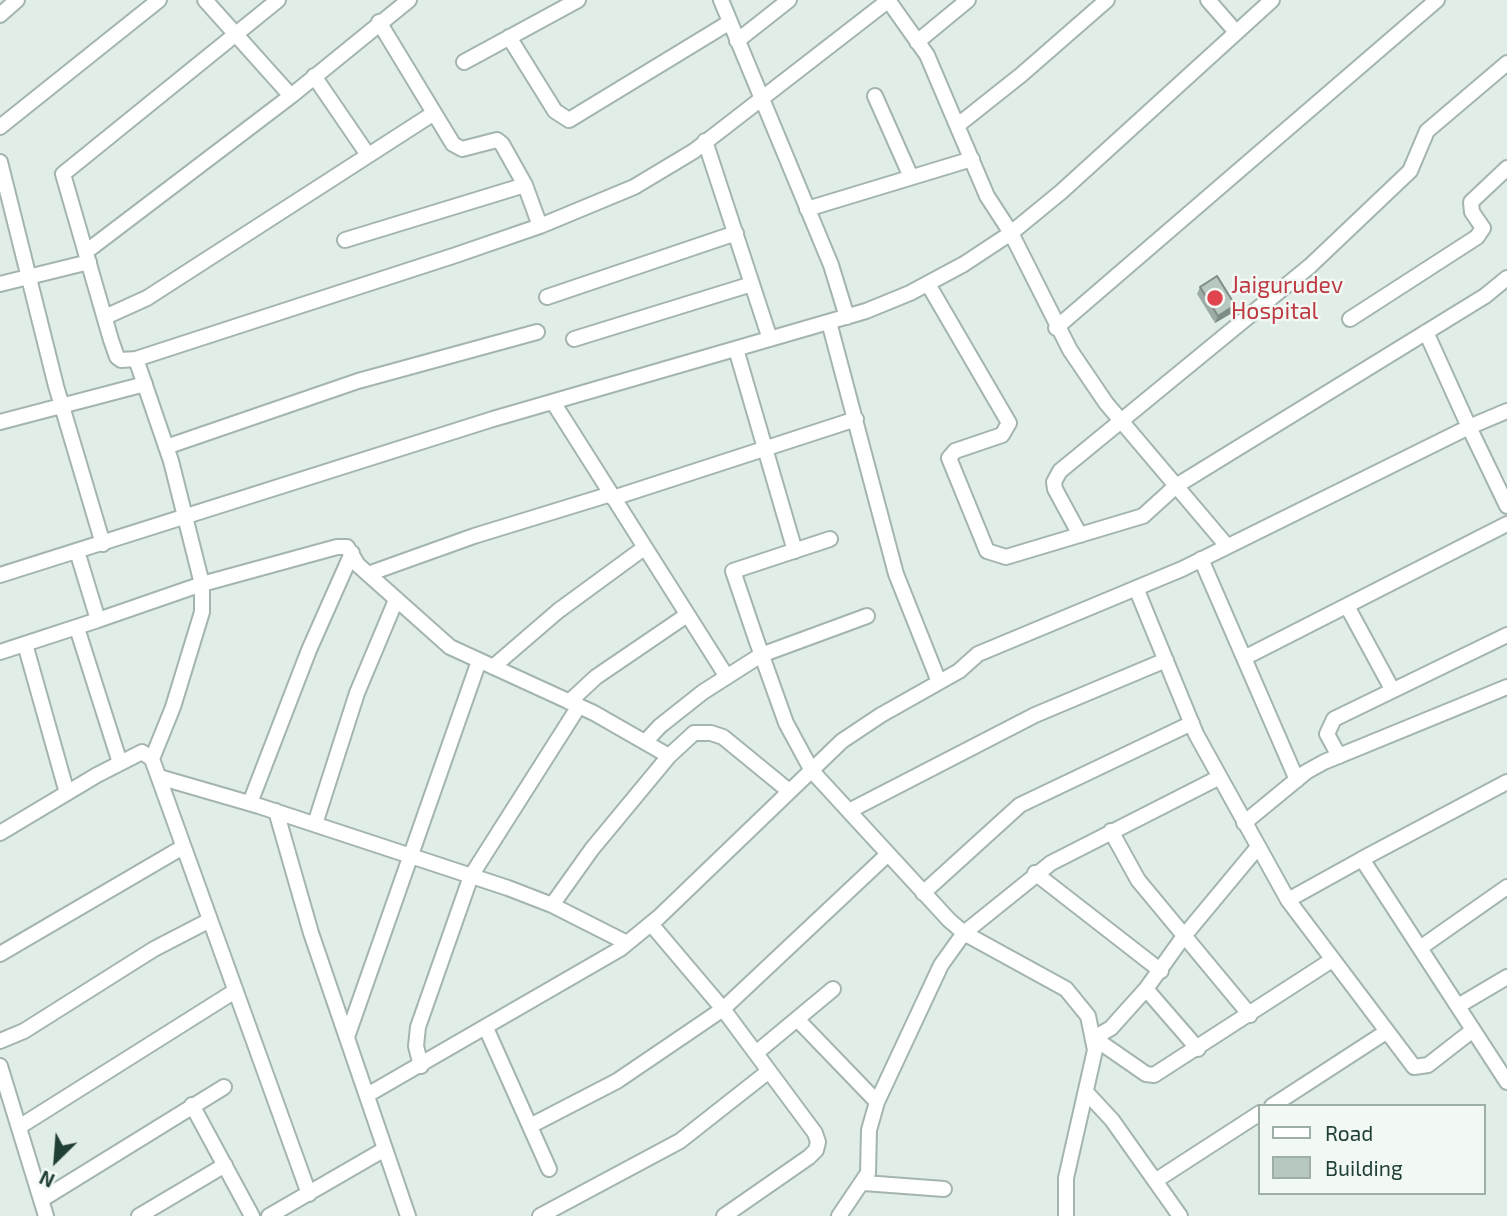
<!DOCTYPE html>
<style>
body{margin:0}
#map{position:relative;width:1507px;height:1216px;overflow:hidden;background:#e1ede7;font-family:"Exo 2",sans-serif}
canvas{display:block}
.legend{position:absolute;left:1258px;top:1104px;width:228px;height:91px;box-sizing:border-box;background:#f2f9f5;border:2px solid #9eafa8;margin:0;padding:9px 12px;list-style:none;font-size:21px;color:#203f35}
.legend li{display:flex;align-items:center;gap:14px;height:35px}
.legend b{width:35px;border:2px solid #9eafa8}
.north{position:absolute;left:21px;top:1125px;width:70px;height:70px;-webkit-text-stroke:5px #f2f9f5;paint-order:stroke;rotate:205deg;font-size:19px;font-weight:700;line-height:28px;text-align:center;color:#203f35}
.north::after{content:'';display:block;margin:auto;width:24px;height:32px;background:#203f35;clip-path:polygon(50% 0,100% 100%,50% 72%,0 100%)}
</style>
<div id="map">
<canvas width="1507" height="1216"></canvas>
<ul class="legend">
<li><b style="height:9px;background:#fff"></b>Road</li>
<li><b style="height:19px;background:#b6c8c0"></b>Building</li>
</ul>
<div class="north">N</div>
</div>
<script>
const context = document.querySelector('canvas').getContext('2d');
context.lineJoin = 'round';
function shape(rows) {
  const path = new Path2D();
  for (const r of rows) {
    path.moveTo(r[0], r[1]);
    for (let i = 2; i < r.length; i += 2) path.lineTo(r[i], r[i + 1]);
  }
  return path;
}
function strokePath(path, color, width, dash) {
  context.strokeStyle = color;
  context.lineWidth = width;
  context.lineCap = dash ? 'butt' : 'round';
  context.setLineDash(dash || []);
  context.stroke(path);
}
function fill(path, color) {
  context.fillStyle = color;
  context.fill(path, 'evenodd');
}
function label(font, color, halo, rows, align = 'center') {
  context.font = font + ' "Exo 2",sans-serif';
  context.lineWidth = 5;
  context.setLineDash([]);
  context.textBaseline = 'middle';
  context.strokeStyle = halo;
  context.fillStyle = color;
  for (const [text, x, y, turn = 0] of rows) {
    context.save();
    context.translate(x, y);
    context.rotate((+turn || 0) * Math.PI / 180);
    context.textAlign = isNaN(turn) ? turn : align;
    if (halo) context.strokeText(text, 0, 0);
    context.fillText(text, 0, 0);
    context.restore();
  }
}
const minor = shape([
 [205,0,291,96],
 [278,0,63,174,111,340,117,357,121,360,136,359,456,255,540,226,634,187,694,151,889,0],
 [721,0,831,265,847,317],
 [888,0,927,55,987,196,1011,233,1070,350,1106,403,1227,546],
 [1208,0,1236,32],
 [0,15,17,0],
 [379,22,453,144,462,149,497,140,502,144,525,185,540,226],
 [509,37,555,111,569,120,730,22],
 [737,41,789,0],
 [917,42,968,0],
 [464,62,578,0],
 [314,76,368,155],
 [875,96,911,177],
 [958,125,1021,75,1107,0],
 [0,127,159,0],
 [705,141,770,339],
 [0,162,56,386,103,544],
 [807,209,972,159],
 [345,240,525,185],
 [87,251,291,96,409,0],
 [0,284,89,262],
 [928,284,1009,423,1002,435,955,451,949,458,987,551,1006,557,1143,516,1176,486,1485,296,1507,278],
 [547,297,736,233],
 [105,317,147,298,434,113],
 [1350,319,1477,237,1483,228,1472,212,1471,202,1507,168],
 [829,322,896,574,939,682],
 [1056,328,1437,0],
 [1426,332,1469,427,1507,411],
 [574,339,752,284],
 [736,349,795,551],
 [136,359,171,461,202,584,202,612,173,707,152,759],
 [553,402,727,677],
 [0,422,145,384],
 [166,447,358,381,537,332],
 [613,498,856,419],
 [1080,535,1055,489,1054,482,1060,471,1310,266,1410,171,1427,131,1507,63],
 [830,539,733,571,756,639,786,723,812,771,949,920,964,933,1066,989,1088,1016,1095,1050,1066,1178,1066,1216],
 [1201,559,1297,780],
 [368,574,474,536,611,494],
 [0,575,493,419,866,311,910,293,964,264,1011,233,1061,192,1272,0],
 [1136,588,1196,734,1288,900,1362,859,1507,1082],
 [1347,606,1392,689],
 [98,620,202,584,337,547,347,547,358,565,450,647,594,713,669,756,592,849,552,905],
 [77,628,120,763],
 [25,644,67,793],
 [0,652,98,620,77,551],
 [1244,658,1507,524],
 [493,667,558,611,644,548],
 [569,702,596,677,687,615],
 [645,742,660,726,703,692,761,655,867,616],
 [669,756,694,733,711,733,723,737,789,791],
 [1339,756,1327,734,1334,719,1507,635],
 [159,777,259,806,508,888,552,905,627,943],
 [250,803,309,650,352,553],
 [276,811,311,933,408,1216],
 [849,811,1035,715,1166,660],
 [1244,823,1306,772,1324,762,1507,687],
 [315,824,357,693,396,600],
 [1111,831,1138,880,1250,1015],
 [0,833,97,775,142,752,152,759,309,1194],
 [1362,859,1507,782],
 [1035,873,1161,971],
 [923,893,1020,805,1192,723],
 [1288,900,1414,1067,1428,1065,1473,1030],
 [651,924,723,1009,815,1133,818,1142,816,1150,809,1157,724,1216],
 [1420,948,1507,887],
 [0,954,183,847],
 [1146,989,1111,1028,1094,1038,1146,1074,1154,1075,1332,960],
 [1458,1006,1507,977],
 [797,1019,877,1102],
 [486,1028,549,1169],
 [347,1037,479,661],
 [0,1041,24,1031,154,949,210,920],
 [1198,1049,1146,989,1184,936,1258,847],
 [756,1053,833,989],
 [0,1066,46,1216],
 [421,1066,416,1046,418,1027,471,876,579,706],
 [1086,1092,1112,1120,1180,1216],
 [369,1094,620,949,659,917,842,741,881,715,959,671,978,654,1182,569,1469,427,1507,506],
 [192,1105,252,1216],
 [1272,1106,1386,1032],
 [530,1126,617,1081,723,1009,888,854],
 [19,1127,235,991],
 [1155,1181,1260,1113],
 [864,1183,944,1189],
 [41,1200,224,1087],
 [139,1216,225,1165],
 [269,1216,385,1149],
 [540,1216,680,1141,769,1071],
 [839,1216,868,1173,869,1130,877,1102,941,965,964,933,1051,863,1218,778]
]);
strokePath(minor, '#a3b5ae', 18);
strokePath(minor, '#fff', 14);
fill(shape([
 [1200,287,1235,305,1232,313,1215,323,1197,294]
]), '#9daca5');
fill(shape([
 [1235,305,1232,313,1215,323,1218,316]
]), '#7f8c86');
const building = shape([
 [1217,276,1235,305,1218,316,1200,287,1217,276]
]);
fill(building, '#b6c8c0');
strokePath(building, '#7f8c86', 2);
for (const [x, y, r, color] of [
 [1215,298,9,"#e0444e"]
]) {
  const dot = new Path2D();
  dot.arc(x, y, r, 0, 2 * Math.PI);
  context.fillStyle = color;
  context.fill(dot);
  strokePath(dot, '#f2f9f5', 2.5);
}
label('23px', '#be3a42', '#f2f9f5', [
 ["Jaigurudev",1231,285],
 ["Hospital",1231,311]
], 'left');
</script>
